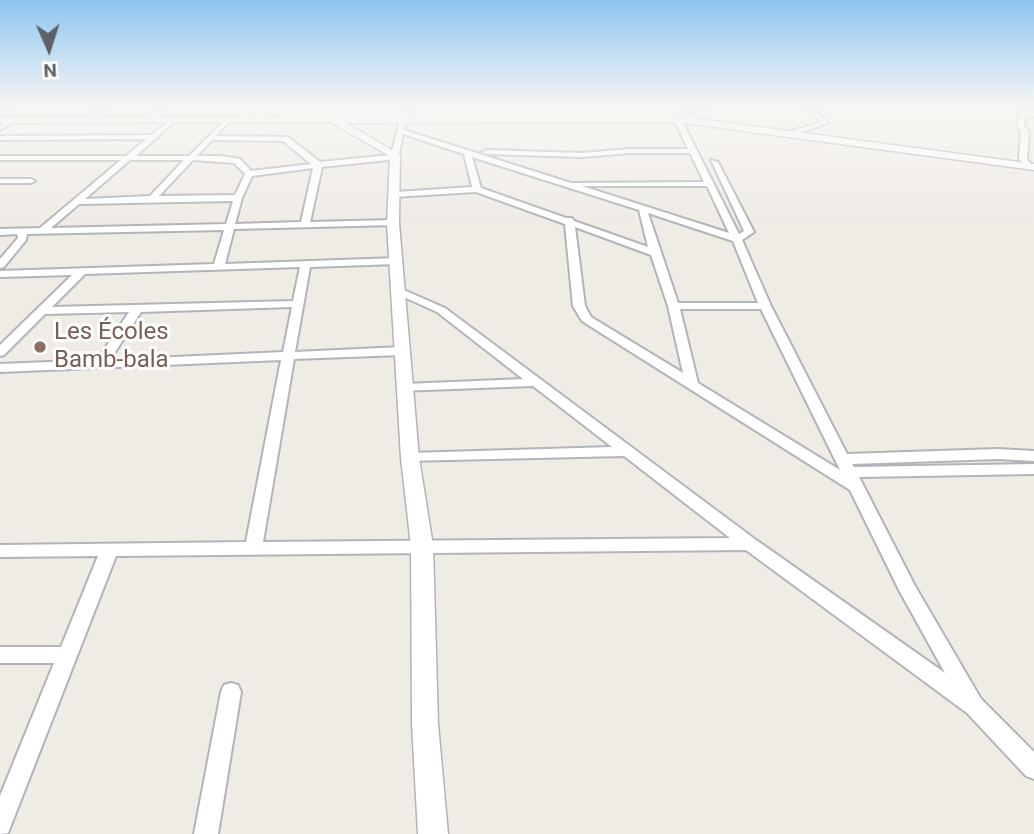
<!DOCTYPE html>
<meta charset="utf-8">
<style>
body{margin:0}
#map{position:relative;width:1034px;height:834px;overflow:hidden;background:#efece6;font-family:Roboto,sans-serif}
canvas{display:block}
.north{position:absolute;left:14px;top:14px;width:70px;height:70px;-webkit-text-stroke:5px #fff;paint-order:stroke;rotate:177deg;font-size:19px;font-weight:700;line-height:28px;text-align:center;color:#5d6266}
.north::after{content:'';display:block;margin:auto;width:24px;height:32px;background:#5d6266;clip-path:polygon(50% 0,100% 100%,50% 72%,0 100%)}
</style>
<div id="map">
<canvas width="1034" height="834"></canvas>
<div class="north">N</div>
</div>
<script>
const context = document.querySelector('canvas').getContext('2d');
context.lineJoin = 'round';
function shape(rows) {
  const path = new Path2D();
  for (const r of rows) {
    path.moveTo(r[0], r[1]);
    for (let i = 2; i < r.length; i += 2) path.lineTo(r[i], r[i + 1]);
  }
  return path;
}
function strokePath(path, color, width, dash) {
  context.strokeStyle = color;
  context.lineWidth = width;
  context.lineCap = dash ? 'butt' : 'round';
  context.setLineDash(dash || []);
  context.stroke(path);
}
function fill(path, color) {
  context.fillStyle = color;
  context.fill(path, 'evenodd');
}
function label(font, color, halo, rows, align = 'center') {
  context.font = font + ' Roboto,sans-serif';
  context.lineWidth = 6;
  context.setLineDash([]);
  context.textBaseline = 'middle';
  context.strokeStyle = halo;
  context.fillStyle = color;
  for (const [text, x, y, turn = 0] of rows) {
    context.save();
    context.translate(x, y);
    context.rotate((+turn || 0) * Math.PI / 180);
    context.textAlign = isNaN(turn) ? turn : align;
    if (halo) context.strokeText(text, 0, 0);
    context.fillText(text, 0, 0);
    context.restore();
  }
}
const minor = shape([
 [5,107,12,107,0,114,0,109,5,107],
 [105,107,112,107,89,122,85,122,85,120,105,107],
 [161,107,168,107,148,122,144,122,144,120,161,107],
 [410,107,416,107,406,120,404,130,571,183,704,182,690,153,630,153,582,157,486,154,482,152,486,150,582,153,630,149,688,149,674,119,688,107,695,107,681,119,739,234,744,231,711,160,718,162,754,232,742,240,771,306,847,454,998,449,1034,451,1034,461,998,459,852,464,854,467,1034,464,1034,474,859,477,915,586,981,699,1034,752,1034,779,1026,776,967,713,746,550,116,556,8,833,0,834,0,796,54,663,0,663,0,647,61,647,98,556,0,557,0,545,246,542,281,360,0,372,0,364,97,360,129,312,45,314,4,355,0,356,0,345,72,275,0,277,0,271,214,264,224,230,27,234,26,240,4,267,0,268,0,259,18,238,17,234,0,235,0,229,40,228,121,160,0,160,0,156,126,156,146,139,0,140,0,136,151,135,172,119,174,122,136,156,189,156,227,118,230,120,216,136,288,137,320,162,391,155,400,120,410,107],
 [403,134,464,154,472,187,396,192,392,195,393,197,476,192,565,224,573,306,582,321,850,490,899,590,945,673,756,540,445,308,399,288,395,289,395,293,437,312,523,379,405,384,400,385,398,388,400,391,533,386,612,447,410,453,405,455,403,458,405,461,624,456,730,538,263,542,294,359,402,355,408,351,402,347,295,352,310,267,397,264,402,261,397,258,225,264,234,229,396,225,396,221,393,220,310,222,322,167,398,159,403,134],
 [212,140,283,141,311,164,251,171,240,159,221,156,197,156,212,140],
 [472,157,639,210,648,247,574,221,572,218,566,218,481,188,472,157],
 [130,160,184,160,150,196,85,199,130,160],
 [193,160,234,163,245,174,235,195,159,196,193,160],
 [313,168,301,222,235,224,242,198,252,176,313,168],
 [582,186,707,186,729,233,582,186],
 [233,201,226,224,51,228,79,204,233,201],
 [648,213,733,241,758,303,678,303,648,213],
 [575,227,651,255,668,306,683,373,591,317,585,306,575,227],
 [300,267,293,301,52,307,85,274,300,267],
 [292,307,283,352,110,360,141,312,292,307],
 [680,309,761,309,840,470,698,383,680,309],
 [703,107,710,107,693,121,689,121,689,119,703,107],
 [807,107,813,107,828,123,792,135,792,131,821,122,807,107],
 [1023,111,1034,112,1034,116,1026,115,1024,126,1029,131,1027,159,1032,166,1028,168,1019,159,1021,131,1017,126,1020,113,1023,111],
 [11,119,16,120,0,130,0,125,11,119],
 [0,179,31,179,35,181,31,183,0,183,0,179],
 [231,683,238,685,241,692,218,834,194,834,221,692,224,685,231,683]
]);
const tertiary = shape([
 [332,116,677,116,1034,164,1034,170,677,122,346,123,400,155,399,223,419,458,433,546,438,724,448,834,418,834,412,724,411,546,401,458,387,223,390,156,330,122,0,123,0,117,332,116]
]);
strokePath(minor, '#b1b4b8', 4);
strokePath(tertiary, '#b1b4b8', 3);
fill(minor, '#fff');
fill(tertiary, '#fff');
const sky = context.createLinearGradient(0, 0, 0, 224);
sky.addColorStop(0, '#8ec6f0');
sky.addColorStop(0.48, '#f8f6f4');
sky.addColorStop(1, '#f8f6f400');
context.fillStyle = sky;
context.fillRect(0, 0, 1034, 224);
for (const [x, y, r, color] of [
 [40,347,7,"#8d6e63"]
]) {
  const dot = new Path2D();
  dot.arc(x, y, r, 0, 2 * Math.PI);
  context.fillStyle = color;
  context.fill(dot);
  strokePath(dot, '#fff', 2.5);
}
label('24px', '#785e54', '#fff', [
 ["Les Écoles",54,333],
 ["Bamb-bala",54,361]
], 'left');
</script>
